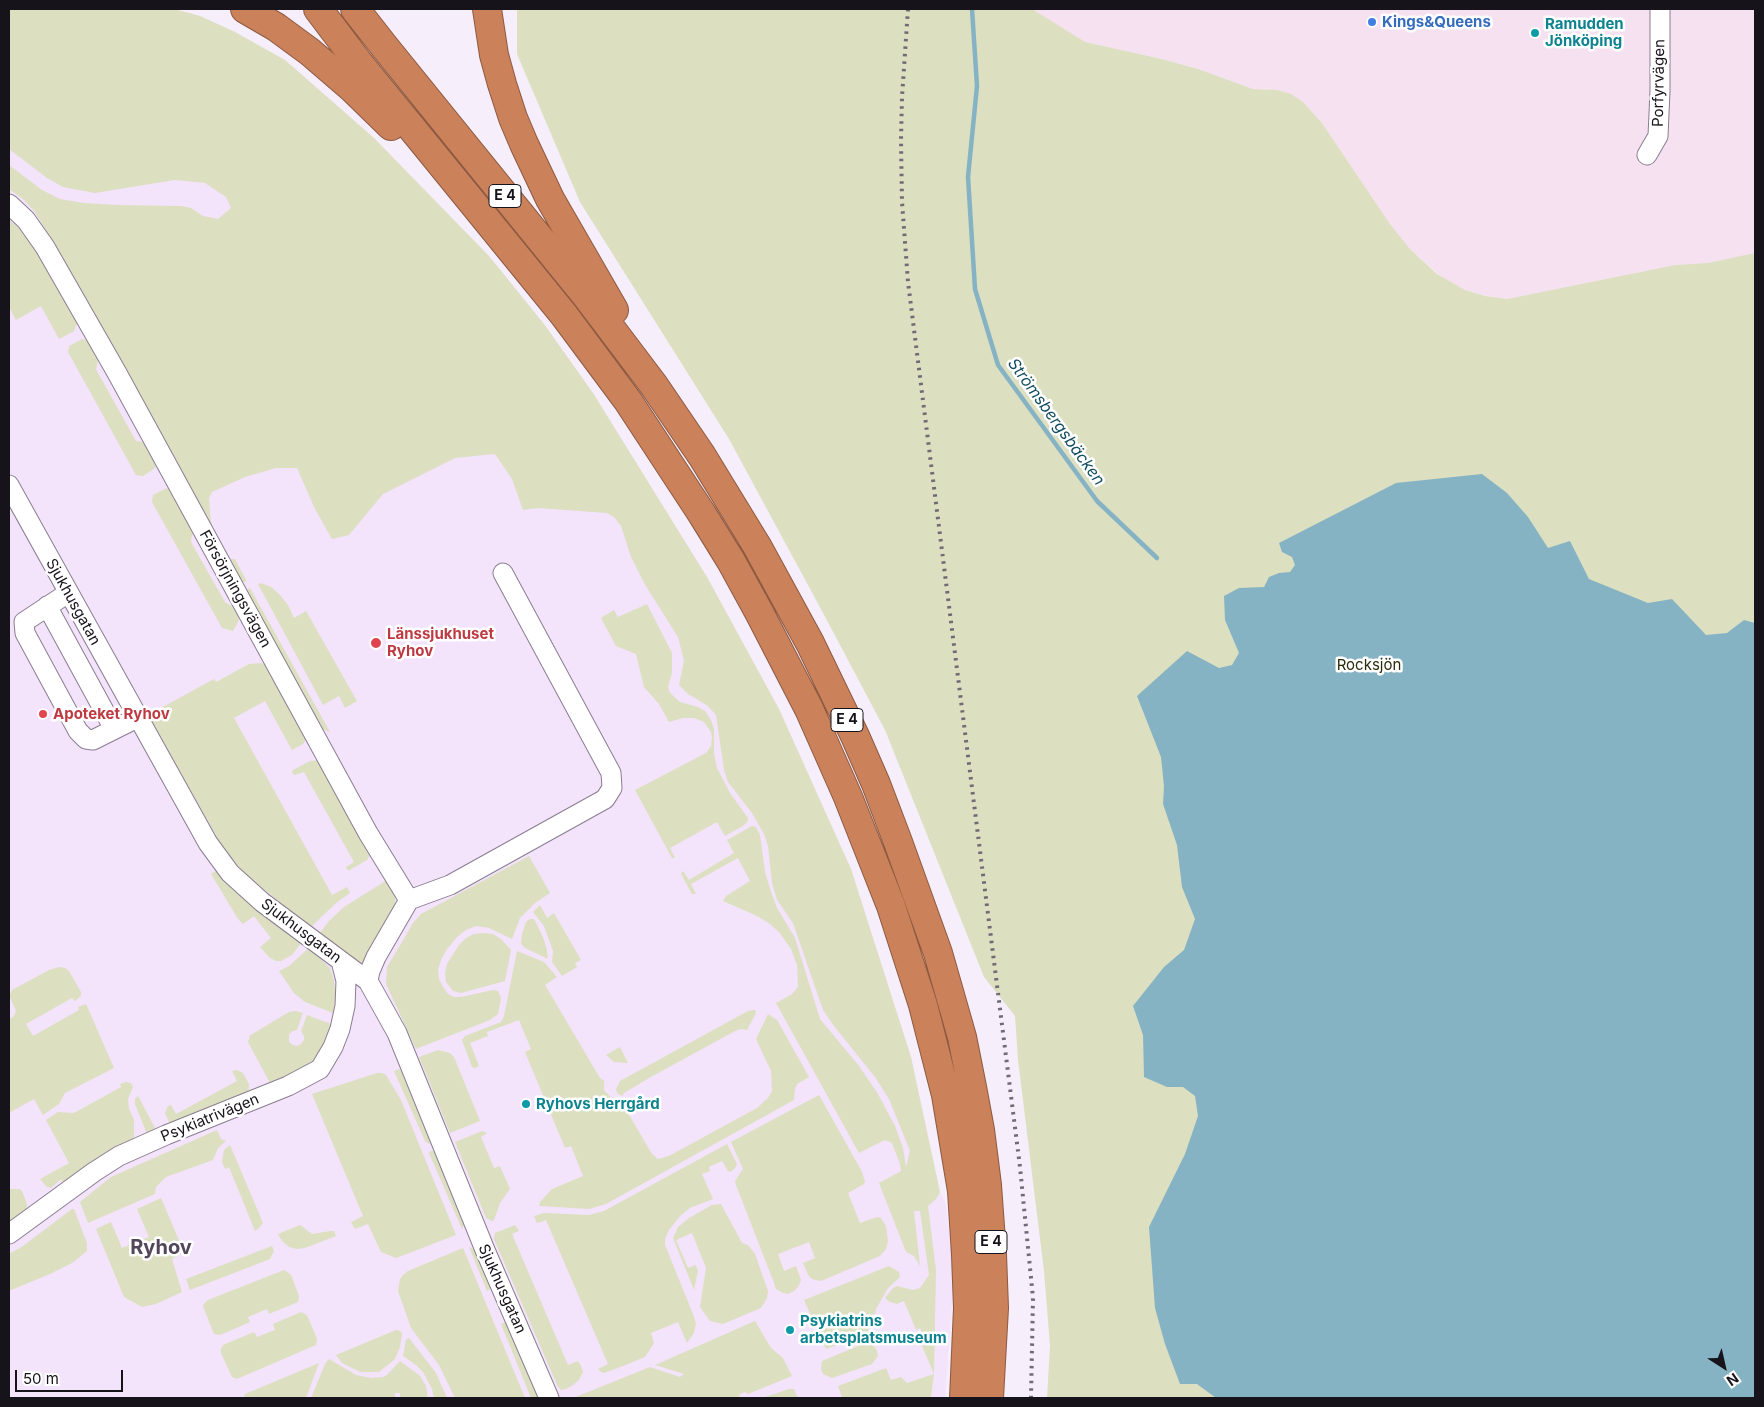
<!DOCTYPE html>
<meta charset="utf-8">
<style>
body{margin:0}
#map{position:relative;width:1764px;height:1407px;overflow:hidden;background:#f7eefc;font-family:Inter,sans-serif}
canvas{display:block}
.frame{position:absolute;inset:0;border:10px solid #17131a;pointer-events:none}
.north{position:absolute;left:1699px;top:1342px;width:50px;height:50px;-webkit-text-stroke:4px #fff;paint-order:stroke;rotate:145deg;font-size:14px;font-weight:700;line-height:20px;text-align:center;color:#17131a}
.north::after{content:'';display:block;margin:auto;width:18px;height:22px;background:#17131a;clip-path:polygon(50% 0,100% 100%,50% 72%,0 100%)}
.scale{position:absolute;left:15px;top:1370px;width:108px;height:22px;box-sizing:border-box;border:2px solid #17131a;border-top:0;padding-left:6px;font-size:15px;line-height:18px;white-space:nowrap;color:#17131a;-webkit-text-stroke:4px #fff;paint-order:stroke}
</style>
<div id="map">
<canvas width="1764" height="1407"></canvas>
<div class="frame"></div>
<div class="north">N</div>
<div class="scale">50 m</div>
</div>
<script>
const context = document.querySelector('canvas').getContext('2d');
context.lineJoin = 'round';
function fill(path, color) {
  context.fillStyle = color;
  context.fill(path, 'evenodd');
}
function shape(rows) {
  const path = new Path2D();
  for (const r of rows) {
    path.moveTo(r[0], r[1]);
    for (let i = 2; i < r.length; i += 2) path.lineTo(r[i], r[i + 1]);
  }
  return path;
}
function strokePath(path, color, width, dash) {
  context.strokeStyle = color;
  context.lineWidth = width;
  context.lineCap = dash ? 'butt' : 'round';
  context.setLineDash(dash || []);
  context.stroke(path);
}
function label(font, color, halo, rows, align = 'center') {
  context.font = font + ' Inter,sans-serif';
  context.lineWidth = 5;
  context.setLineDash([]);
  context.textBaseline = 'middle';
  context.strokeStyle = halo;
  context.fillStyle = color;
  for (const [text, x, y, turn = 0] of rows) {
    context.save();
    context.translate(x, y);
    context.rotate((+turn || 0) * Math.PI / 180);
    context.textAlign = isNaN(turn) ? turn : align;
    if (halo) context.strokeText(text, 0, 0);
    context.fillText(text, 0, 0);
    context.restore();
  }
}
fill(shape([
 [1032,9,1755,9,1755,253,1726,262,1675,265,1507,299,1485,296,1465,290,1444,279,1410,249,1390,224,1322,123,1303,102,1277,90,1253,89,1198,69,1163,59,1084,42]
]), '#f6e1f0');
fill(shape([
 [9,9,174,9,200,16,235,32,285,60,374,138,489,256,544,324,593,393,707,577,779,709,851,869,911,1057,940,1192,946,1204,954,1276,945,1398,9,1398]
]), '#f3e4fb');
fill(shape([
 [9,9,174,9,200,16,235,32,285,60,374,138,489,256,544,324,593,393,707,577,779,709,851,869,911,1057,940,1192,936,1199,928,1206,936,1270,934,1374,931,1398,842,1398,842,1397,838,1386,886,1368,891,1380,901,1377,907,1383,934,1374,922,1346,927,1343,920,1328,916,1330,904,1301,897,1304,890,1302,885,1298,893,1288,897,1286,913,1290,920,1288,929,1275,920,1211,914,1211,920,1266,914,1256,906,1252,879,1183,901,1171,900,1164,892,1143,885,1140,859,1153,776,1003,792,994,798,987,797,965,791,949,779,932,770,924,757,916,723,901,726,896,750,881,738,858,691,884,696,894,692,894,681,874,683,871,689,880,734,853,727,840,752,826,756,827,760,835,765,872,771,892,777,908,795,938,820,1019,859,1066,878,1094,895,1126,903,1148,906,1167,910,1151,889,1099,875,1077,834,1026,823,1010,793,923,777,900,772,883,768,846,764,834,752,813,728,782,724,770,716,715,708,706,688,694,679,685,684,661,678,637,644,583,631,557,621,526,614,517,607,513,538,508,523,510,512,479,495,454,455,458,383,494,349,535,332,539,315,509,297,468,276,468,245,477,212,492,209,498,211,522,213,526,210,527,43,225,34,211,24,200,9,189,9,165,42,190,60,199,84,203,117,205,181,206,191,208,203,216,218,219,231,208,226,197,205,183,175,180,95,193,63,187,47,178,9,149],
 [517,9,1032,9,1085,42,1162,59,1198,69,1253,89,1277,90,1291,94,1303,102,1322,123,1390,224,1410,249,1437,274,1465,290,1485,296,1507,299,1675,265,1708,263,1755,253,1755,1398,1047,1398,1050,1346,1044,1271,1018,1060,1015,1016,984,977,885,730,822,611,729,439,580,202,517,54],
 [9,220,23,231,39,252,77,323,74,331,59,339,41,306,16,320,9,307],
 [82,339,86,340,88,342,98,361,96,369,98,373,136,441,143,442,156,465,155,468,143,476,136,475,68,352,69,346],
 [167,488,170,490,193,532,191,540,192,544,225,602,233,607,237,613,239,620,233,631,222,628,152,502,153,495],
 [232,559,235,559,246,580,246,582,241,582,228,561],
 [261,583,271,587,280,595,288,605,294,618,306,611,357,701,345,708,339,696,323,705,258,584],
 [250,588,330,732,322,729,245,591],
 [647,604,672,653,672,673,668,687,670,693,680,702,698,707,705,711,711,720,714,729,714,753,717,768,730,793,748,818,748,821,743,826,725,836,717,822,670,848,675,858,672,858,635,790,706,753,711,746,712,738,711,732,704,722,694,718,683,718,669,722,659,704,644,687,636,654,616,646,601,618,614,610,618,617],
 [261,663,269,667,305,737,305,741,303,744,292,750,265,701,234,718,332,895,347,887,350,893,336,903,312,926,310,926,302,920,246,875,229,855,218,839,148,715,214,679,216,682,249,664],
 [318,760,371,853,367,860,348,871,346,867,354,862,304,772,295,775,292,773,293,770,310,761],
 [529,856,550,893,535,903,520,918,512,939,489,928,476,926,466,930,457,937,447,949,441,960,438,970,439,979,443,987,448,994,454,997,461,997,493,990,498,991,501,998,498,1014,490,1020,416,1049,386,984,387,967,402,942,413,923,421,914],
 [217,870,302,942,292,955,281,961,276,961,270,958,260,947,271,938,254,916,243,924,238,919,211,874],
 [387,880,395,894,395,905,362,963,359,965,319,934,329,921,344,907],
 [540,905,547,918,554,913,581,960,575,963,577,967,562,976,552,962,553,951,544,926,533,912],
 [530,919,534,919,543,937,547,950,548,959,525,948,521,944,522,934,526,922],
 [483,933,493,934,501,939,511,950,505,981,461,993,453,991,446,982,445,973,447,964,459,945,466,938,474,934],
 [309,948,330,968,334,980,336,996,333,1013,305,1002,294,993,279,971,289,966],
 [517,951,544,962,557,977,545,985,600,1078,604,1081,604,1090,616,1103,625,1108,652,1154,658,1159,669,1156,757,1108,768,1098,772,1091,771,1071,756,1039,768,1014,777,1020,809,1077,797,1084,795,1089,794,1100,606,1204,589,1209,539,1206,540,1202,552,1189,583,1176,571,1146,565,1148,525,1052,531,1049,519,1020,487,1032,488,1036,470,1043,479,1066,475,1068,472,1067,462,1040,465,1036,501,1022,504,1016],
 [59,967,65,968,69,971,81,992,81,996,75,1001,72,998,26,1024,33,1036,79,1010,78,1007,86,1004,114,1068,65,1093,59,1104,43,1115,34,1099,9,1113,9,1019,13,1017,16,1011,10,997,10,994,12,990,49,970],
 [754,1010,756,1011,755,1015,747,1030,741,1029,735,1031,649,1078,624,1093,622,1096,617,1093,616,1089,620,1081,748,1011],
 [296,1011,303,1013,297,1030,293,1031,289,1034,289,1042,293,1045,297,1046,301,1044,304,1040,304,1036,301,1031,307,1015,331,1024,326,1041,319,1053,308,1066,271,1085,248,1042,249,1039,250,1035,254,1033,289,1012],
 [620,1047,628,1063,614,1062,606,1055],
 [438,1050,450,1053,454,1057,480,1121,450,1133,419,1057],
 [400,1069,431,1142,429,1144,425,1141,394,1071],
 [237,1070,243,1073,249,1084,249,1090,245,1095,171,1124,169,1122,165,1113,168,1106,171,1105,176,1114,237,1081,232,1071],
 [377,1073,382,1073,386,1075,401,1100,456,1235,396,1258,381,1252,368,1224,355,1229,351,1222,363,1216,312,1094],
 [126,1082,131,1083,133,1087,128,1099,129,1109,134,1120,134,1139,66,1183,60,1180,51,1188,47,1187,40,1179,69,1163,46,1120,58,1112,74,1113,121,1087,120,1084],
 [819,1095,861,1170,865,1181,864,1184,848,1193,860,1223,877,1217,881,1218,886,1226,888,1241,886,1249,880,1256,821,1281,812,1279,808,1275,803,1263,815,1258,809,1242,778,1254,784,1271,796,1266,801,1280,798,1287,794,1291,788,1294,783,1293,776,1289,774,1283,736,1185,735,1181,743,1169,731,1142],
 [138,1096,155,1128,153,1132,147,1134,135,1104,135,1099],
 [217,1130,221,1139,226,1141,218,1148,213,1160,166,1177,156,1187,155,1194,88,1223,80,1202,111,1177],
 [482,1131,487,1133,481,1137,494,1168,500,1166,510,1189,500,1203,494,1220,492,1221,486,1218,455,1142],
 [727,1144,737,1164,735,1168,731,1172,728,1171,722,1161,709,1167,710,1171,702,1174,713,1199,690,1208,681,1215,669,1230,665,1239,665,1245,693,1314,696,1323,694,1333,687,1343,678,1322,651,1333,654,1343,645,1357,618,1368,604,1373,601,1372,598,1369,608,1364,546,1220,537,1223,534,1216,544,1213,589,1215,604,1211],
 [230,1145,263,1223,259,1228,255,1231,229,1167,225,1169,222,1162,224,1150],
 [430,1151,434,1151,464,1220,465,1223,462,1229,429,1153],
 [9,1189,19,1189,22,1191,27,1204,27,1210,9,1226],
 [161,1198,184,1252,172,1259,182,1292,156,1304,142,1307,124,1297,96,1229,111,1222,122,1248,149,1237,137,1209],
 [721,1204,742,1243,748,1245,755,1254,768,1291,767,1298,761,1308,723,1324,710,1321,700,1307,706,1268,692,1233,676,1240,688,1268,696,1265,698,1271,694,1290,673,1238,678,1227,689,1218,712,1205],
 [72,1209,74,1209,87,1243,87,1251,72,1263,50,1274,9,1291,9,1254,23,1246],
 [300,1225,312,1234,331,1231,334,1231,336,1236,305,1248,297,1249,289,1247,282,1241,278,1234],
 [515,1225,519,1231,512,1234,568,1365,578,1361,581,1366,583,1372,579,1380,573,1385,566,1389,561,1390,558,1387,494,1239,495,1233],
 [272,1246,274,1251,270,1259,190,1290,186,1279],
 [469,1247,475,1250,492,1288,487,1291],
 [463,1248,525,1398,455,1398,439,1365,411,1328,398,1291,400,1279,403,1275,408,1271],
 [889,1266,899,1272,900,1277,888,1288,876,1309,875,1314,865,1318,869,1328,867,1334,826,1349,804,1300],
 [284,1270,291,1275,299,1296,298,1302,269,1314,267,1309,248,1317,250,1322,220,1335,214,1334,204,1309,203,1305,208,1300],
 [301,1312,307,1315,317,1339,316,1345,237,1379,232,1377,221,1353,221,1349,223,1345,254,1332,257,1337,275,1330,273,1324],
 [507,1321,540,1398,531,1398,501,1324],
 [755,1321,771,1348,783,1358,792,1376,748,1394,745,1392,738,1395,741,1396,736,1398,573,1398,650,1367,680,1377,684,1374,655,1365],
 [396,1330,400,1331,402,1333,400,1347,395,1359,379,1372,360,1372,342,1363,336,1355],
 [409,1338,436,1373,447,1398,434,1398,432,1389,423,1372,416,1365,403,1356,406,1340],
 [863,1344,871,1345,875,1347,877,1351,878,1356,872,1364,832,1378,823,1374,821,1369,822,1361],
 [329,1359,356,1375,372,1378,383,1377,387,1375,400,1361,420,1376,426,1386,428,1398,400,1398,400,1393,395,1393,395,1398,311,1398,325,1364],
 [319,1363,306,1398,246,1398,244,1395,245,1394],
 [789,1389,794,1389,798,1398,762,1398]
]), '#dcdfc0');
fill(shape([
 [1482,474,1507,493,1528,517,1548,548,1570,541,1589,579,1648,603,1672,599,1706,635,1727,633,1744,620,1755,623,1755,1398,1216,1398,1197,1384,1180,1384,1165,1344,1155,1308,1149,1227,1185,1154,1198,1116,1195,1096,1183,1087,1167,1087,1144,1077,1143,1035,1133,1006,1164,967,1184,950,1195,919,1182,887,1177,845,1163,804,1164,786,1161,757,1137,696,1187,651,1219,668,1232,665,1239,653,1225,620,1224,596,1239,588,1264,587,1269,577,1279,573,1290,572,1295,565,1292,557,1282,552,1279,543,1396,483]
]), '#86b3c4');
strokePath(shape([
 [972,9,977,86,968,177,975,289,998,365,1097,501,1157,558]
]), '#86b3c4', 4.5);
const minor = shape([
 [1647,155,1658,136,1660,91,1660,9],
 [9,204,26,220,45,247,117,373,368,833,409,900,376,957,370,971,368,981],
 [9,485,208,843,230,873,262,902,368,981,397,1033,485,1250,549,1398],
 [68,593,24,622,25,633,78,731,86,739,93,740,137,718],
 [47,606,114,729],
 [409,900,450,885,605,799,612,788,611,773,503,573],
 [9,1234,94,1172,119,1156,166,1135,288,1086,320,1069,333,1047,340,1029,345,1006,346,981,341,961]
]);
const highway = shape([
 [245,9,276,27,310,52,353,89,391,126],
 [318,9,358,62,564,315,628,401,702,514,731,561,760,614,809,709,848,797,891,906,923,1005,946,1095,962,1191,966,1255,968,1308,964,1398],
 [355,9,384,46,588,298,653,384,702,456,757,546,810,643,855,736,876,784,898,842,938,953,962,1037,972,1087,980,1130,987,1185,992,1254,994,1308,989,1398],
 [487,9,494,55,502,84,513,118,524,144,550,199,614,310]
]);
strokePath(minor, '#8a7d91', 21);
strokePath(highway, '#8c5a43', 30);
strokePath(minor, '#fff', 19);
strokePath(highway, '#cb8159', 28);
strokePath(shape([
 [908,9,902,97,901,140,902,202,908,282,1020,1167,1033,1298,1031,1398]
]), '#716b75', 4, [2.5, 5]);
for (const [x, y, r, color] of [
 [1372,22,5,"#3f7fe0"],
 [1535,33,5,"#0f9aa8"],
 [376,643,6,"#e0444e"],
 [43,714,5,"#e0444e"],
 [526,1104,5,"#0f9aa8"],
 [790,1330,5,"#0f9aa8"]
]) {
  const dot = new Path2D();
  dot.arc(x, y, r, 0, 2 * Math.PI);
  context.fillStyle = color;
  context.fill(dot);
  strokePath(dot, '#fff', 2);
}
for (const [x, y, w] of [
 [505,196,32],
 [847,720,32],
 [991,1242,32]
]) {
  const box = new Path2D();
  box.roundRect(x - w / 2, y - 11.5, w, 23, 4);
  context.fillStyle = '#fff';
  context.fill(box);
  strokePath(box, '#17131a', 1);
}
label('bold 14px', '#17131a', null, [
 ["E 4",505,196],
 ["E 4",847,720],
 ["E 4",991,1242]
]);
label('bold 15px', '#366cbe', '#fff', [
 ["Kings&Queens",1382,22]
], 'left');
label('bold 15px', '#0d838f', '#fff', [
 ["Ramudden",1545,24],
 ["Jönköping",1545,41],
 ["Ryhovs Herrgård",536,1104],
 ["Psykiatrins",800,1321],
 ["arbetsplatsmuseum",800,1338]
], 'left');
label('15px', '#17131a', '#fff', [
 ["Porfyrvägen",1659,83,-89],
 ["Försörjningsvägen",235,589,61],
 ["Sjukhusgatan",73,602,61],
 ["Sjukhusgatan",301,931,37],
 ["Psykiatrivägen",210,1118,-22],
 ["Sjukhusgatan",502,1289,66]
]);
label('bold 15px', '#be3a42', '#fff', [
 ["Länssjukhuset",387,634],
 ["Ryhov",387,651],
 ["Apoteket Ryhov",53,714]
], 'left');
label('15px', '#2a2b0b', '#fff', [
 ["Rocksjön",1369,665]
]);
label('italic 16px', '#114d60', '#fff', [
 ["Strömsbergsbäcken",1056,422,54]
]);
label('bold 20px', '#524659', '#fff', [
 ["Ryhov",161,1248]
]);
</script>
